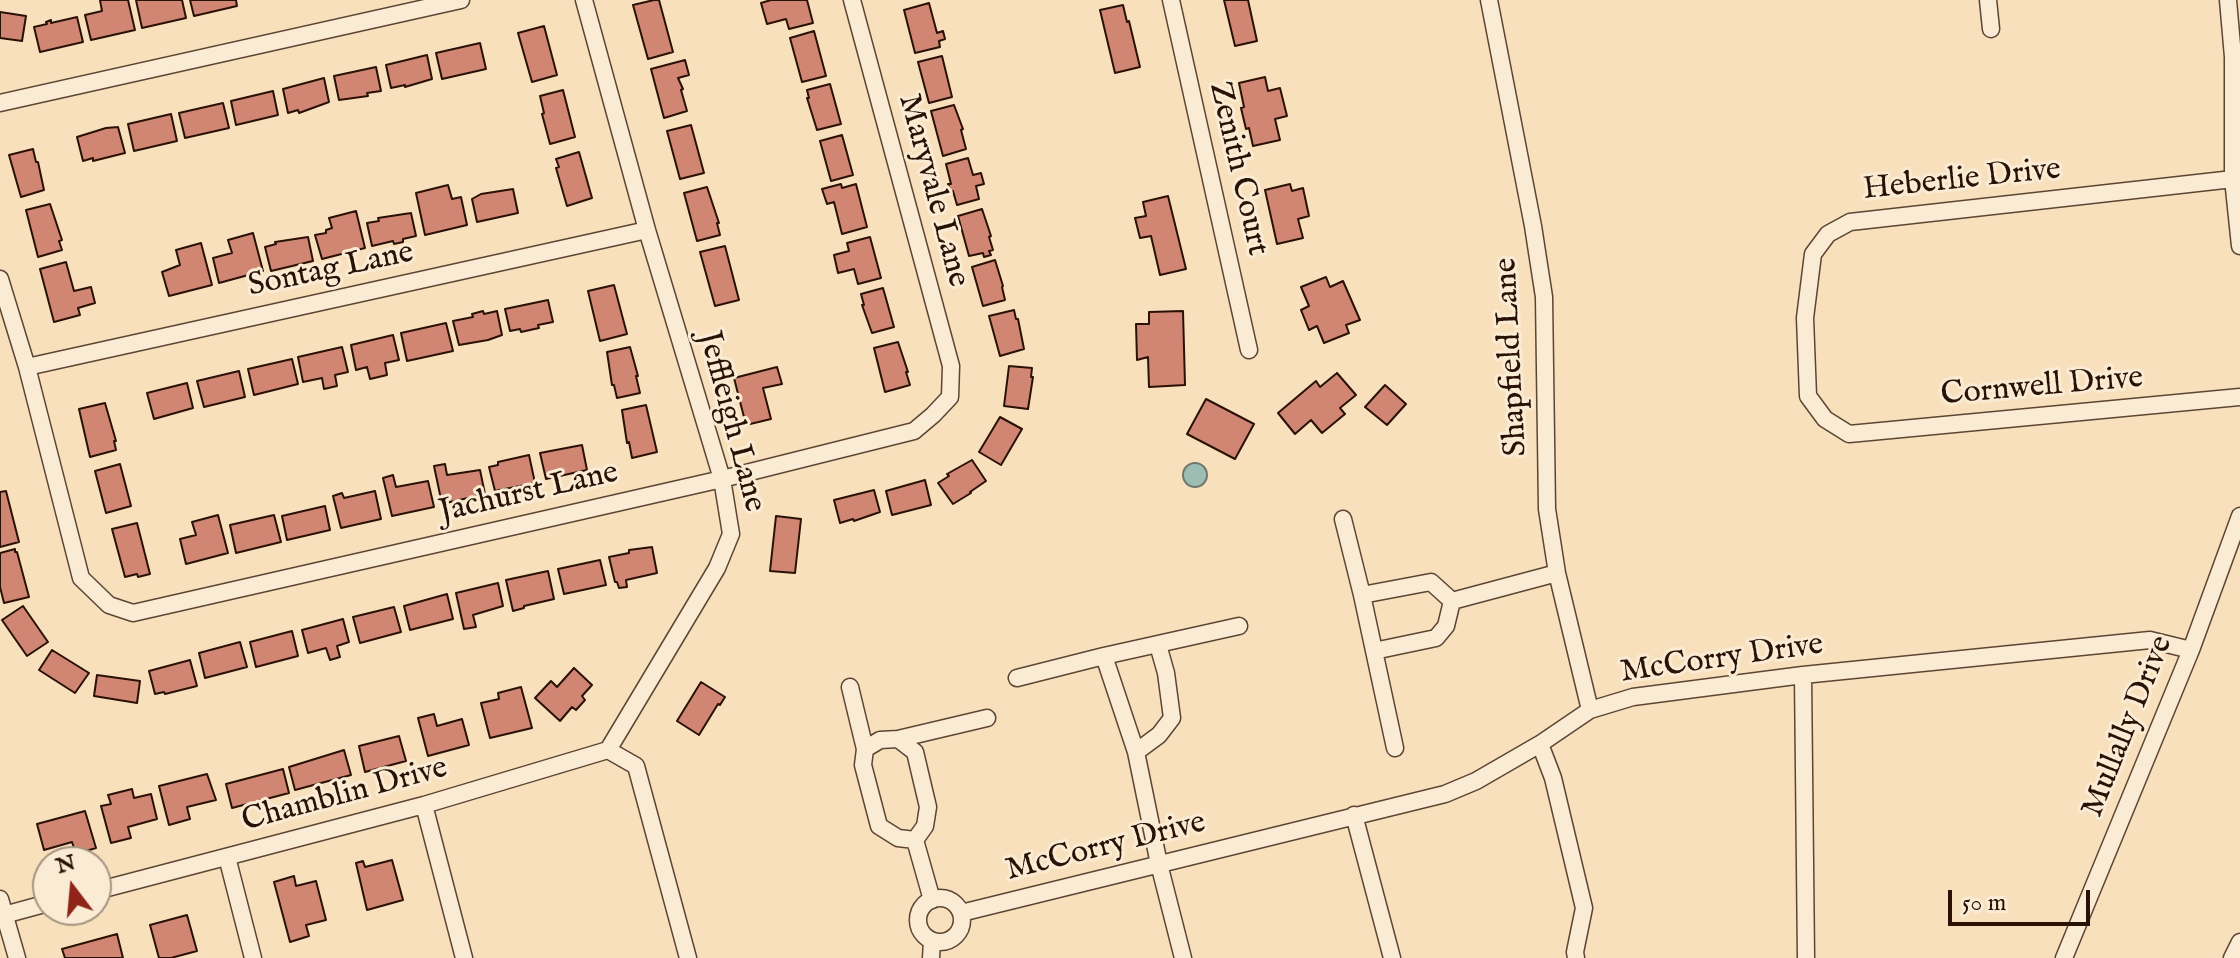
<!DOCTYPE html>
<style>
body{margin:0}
#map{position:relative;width:2240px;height:958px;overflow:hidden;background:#f8e0bd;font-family:"IM FELL English",serif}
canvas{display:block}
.north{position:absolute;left:32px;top:846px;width:80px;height:80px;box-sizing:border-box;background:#faebd4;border:2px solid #a69481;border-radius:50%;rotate:344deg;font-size:22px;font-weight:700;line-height:32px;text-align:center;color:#291105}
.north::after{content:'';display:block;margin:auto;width:28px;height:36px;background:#8f2418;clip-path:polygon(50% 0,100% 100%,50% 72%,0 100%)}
.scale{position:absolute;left:1948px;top:890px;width:142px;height:36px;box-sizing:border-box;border:4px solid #291105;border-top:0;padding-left:10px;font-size:24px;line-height:28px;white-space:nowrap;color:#291105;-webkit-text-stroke:6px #faebd4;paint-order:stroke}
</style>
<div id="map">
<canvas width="2240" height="958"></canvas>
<div class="north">N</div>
<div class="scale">50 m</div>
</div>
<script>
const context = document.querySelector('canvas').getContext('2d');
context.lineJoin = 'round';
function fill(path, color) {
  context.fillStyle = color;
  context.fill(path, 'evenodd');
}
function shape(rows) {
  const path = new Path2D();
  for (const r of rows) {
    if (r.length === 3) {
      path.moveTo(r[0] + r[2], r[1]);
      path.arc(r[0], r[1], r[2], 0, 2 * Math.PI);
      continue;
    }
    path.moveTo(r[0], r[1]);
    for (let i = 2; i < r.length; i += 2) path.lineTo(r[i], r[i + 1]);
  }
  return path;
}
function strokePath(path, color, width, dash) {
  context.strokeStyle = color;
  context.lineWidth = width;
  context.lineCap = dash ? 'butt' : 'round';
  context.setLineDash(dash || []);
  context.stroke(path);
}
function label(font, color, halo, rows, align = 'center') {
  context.font = font + ' "IM FELL English",serif';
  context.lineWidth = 6;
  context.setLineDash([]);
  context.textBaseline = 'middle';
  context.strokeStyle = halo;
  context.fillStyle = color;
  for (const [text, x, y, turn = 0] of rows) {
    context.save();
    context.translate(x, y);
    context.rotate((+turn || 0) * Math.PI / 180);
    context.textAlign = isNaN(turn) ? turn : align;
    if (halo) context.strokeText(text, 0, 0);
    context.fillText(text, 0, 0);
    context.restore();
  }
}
const water = shape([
 [1195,475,12]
]);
fill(water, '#9dbdb2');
strokePath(water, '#6f786d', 2);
const building = shape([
 [100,0,128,0,135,30,91,40,85,15,102,11,100,0],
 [136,0,182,0,186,18,142,28,136,0],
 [190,0,236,0,237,6,194,16,190,0],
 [654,0,659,0,673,52,648,59,633,5,654,0],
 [771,0,807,0,813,23,789,29,786,19,767,24,761,3,771,0],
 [1224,0,1248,0,1257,41,1235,46,1224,0],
 [929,3,937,33,943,31,945,39,939,41,940,47,915,53,904,10,929,3],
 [1123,5,1127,22,1129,21,1140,67,1115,73,1100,10,1123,5],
 [0,12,26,16,22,41,0,38,0,12],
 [77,17,83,42,40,52,34,27,47,24,46,22,51,20,51,23,77,17],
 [544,26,557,75,532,82,518,33,544,26],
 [814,31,826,76,802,82,790,38,814,31],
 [480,43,486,69,442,79,436,53,480,43],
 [427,55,432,79,405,87,405,85,391,88,386,65,427,55],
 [942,56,952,97,929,103,918,62,942,56],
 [685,60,689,75,678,78,683,89,681,90,687,111,664,118,651,69,685,60],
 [376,67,381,91,367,93,368,96,339,100,334,76,376,67],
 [1265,77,1268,91,1280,88,1287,116,1275,119,1280,140,1253,146,1249,128,1246,129,1241,108,1244,107,1239,83,1265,77],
 [324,78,329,102,299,113,298,110,288,113,283,89,324,78],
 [830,84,841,124,817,130,807,98,809,98,807,90,830,84],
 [563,90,575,137,550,144,542,114,544,113,540,96,563,90],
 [273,91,278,115,236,125,231,101,273,91],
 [223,103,229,128,185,138,179,113,223,103],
 [954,105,963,129,961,130,966,149,943,156,931,111,954,105],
 [171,114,177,141,134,151,128,124,171,114],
 [691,125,704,173,680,179,667,131,691,125],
 [118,127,125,153,93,161,93,158,83,161,77,137,106,128,118,127],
 [842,135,853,175,831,181,820,141,842,135],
 [33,149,36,162,38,162,44,190,21,197,9,155,33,149],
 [579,152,592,198,567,206,556,168,559,167,556,159,579,152],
 [968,158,973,175,981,173,984,184,976,186,979,199,957,205,953,191,951,192,948,184,951,184,946,164,968,158],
 [841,184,842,188,856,184,867,227,842,234,834,202,827,204,822,189,841,184],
 [1290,184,1292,191,1303,188,1309,216,1298,219,1303,238,1277,244,1265,190,1290,184],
 [448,185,452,199,461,197,467,225,425,235,416,193,448,185],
 [707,187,719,223,717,223,720,235,697,241,684,193,707,187],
 [513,189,518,213,477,222,472,199,481,194,513,189],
 [1168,196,1186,269,1160,275,1151,236,1140,238,1135,218,1146,216,1143,202,1168,196],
 [50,204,62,240,59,241,62,250,38,257,26,210,50,204],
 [982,209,991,236,989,237,993,250,989,251,991,255,984,257,983,253,969,256,958,216,982,209],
 [356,211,365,248,322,259,315,235,326,233,326,230,332,228,329,218,356,211],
 [411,213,416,236,403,239,403,242,394,244,393,241,372,246,367,223,379,221,378,218,411,213],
 [253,233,263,271,219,283,213,258,232,253,228,240,253,233],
 [308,237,313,261,271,271,265,247,276,244,275,242,308,237],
 [870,237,881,278,858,284,854,269,838,273,834,255,849,251,847,243,870,237],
 [201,243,212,285,169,296,162,272,180,265,176,250,201,243],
 [725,246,739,300,715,306,700,252,725,246],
 [995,260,1003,286,1002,287,1005,300,983,306,972,267,995,260],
 [66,262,74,291,91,287,95,303,78,308,80,315,54,322,40,269,66,262],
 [1326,277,1330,287,1343,281,1360,320,1346,325,1349,333,1324,343,1317,326,1309,330,1301,310,1309,306,1301,287,1326,277],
 [614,285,627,334,600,341,588,291,614,285],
 [883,288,894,327,872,333,862,305,864,305,861,294,883,288],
 [548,300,553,322,538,325,539,328,521,332,520,329,510,331,505,309,548,300],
 [1014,310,1016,319,1018,319,1024,349,1000,356,989,316,1014,310],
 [483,311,484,314,497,311,502,335,488,340,459,345,453,321,473,317,472,314,483,311],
 [1183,311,1185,385,1149,387,1148,357,1137,360,1136,324,1149,324,1149,312,1183,311],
 [446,323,453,351,407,361,401,333,446,323],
 [393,335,399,360,385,363,387,375,370,379,367,367,356,370,351,345,393,335],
 [898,342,908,372,906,372,910,385,885,392,874,348,898,342],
 [342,347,348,372,335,375,337,386,324,389,322,378,303,382,298,357,342,347],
 [630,347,638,376,636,376,640,393,617,398,614,385,612,385,607,352,630,347],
 [292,359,298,384,254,395,248,369,292,359],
 [1009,366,1032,368,1031,377,1033,377,1028,409,1004,406,1009,366],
 [777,367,782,384,763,388,771,419,746,425,734,378,777,367],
 [239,371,245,397,204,407,197,381,239,371],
 [1337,373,1356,395,1340,408,1345,414,1322,433,1311,420,1295,434,1278,413,1316,381,1320,387,1337,373],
 [187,383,193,408,154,419,147,393,187,383],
 [1385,385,1406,404,1387,425,1365,407,1385,385],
 [1206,399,1254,424,1235,459,1187,434,1206,399],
 [105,403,116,441,114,441,116,450,90,457,79,409,105,403],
 [646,405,657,452,632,458,629,442,627,443,622,410,646,405],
 [1000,417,1022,429,1001,465,979,452,1000,417],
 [582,445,587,470,546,479,540,453,582,445],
 [529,455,535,483,495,491,489,467,498,465,498,462,529,455],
 [972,460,986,481,970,492,971,493,953,504,938,483,949,476,947,474,972,460],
 [120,464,131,506,106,513,95,471,120,464],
 [445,464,447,475,480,470,485,494,442,504,434,466,445,464],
 [393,475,396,487,428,481,434,507,392,516,383,478,393,475],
 [925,480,931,505,892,515,886,491,925,480],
 [874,490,880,512,854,521,853,519,840,523,834,500,874,490],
 [6,491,19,542,0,547,0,492,6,491],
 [375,491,381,519,341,528,333,496,342,493,344,498,375,491],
 [325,506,330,530,287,540,282,516,325,506],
 [218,515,228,553,186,564,180,539,196,535,192,522,218,515],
 [274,515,281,542,236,553,230,525,274,515],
 [776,516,801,519,795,573,770,571,776,516],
 [137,523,150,574,138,577,137,574,125,577,112,529,137,523],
 [652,547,657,573,626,580,627,587,619,588,617,582,615,582,609,557,629,553,629,550,652,547],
 [15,549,15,552,17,552,29,597,4,603,0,587,0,553,15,549],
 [600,560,606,585,564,594,558,569,600,560],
 [548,571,554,599,524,606,524,608,513,611,506,580,548,571],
 [498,583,503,606,473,615,476,627,464,629,456,593,498,583],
 [447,594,453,619,410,630,404,606,447,594],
 [23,606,48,642,27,656,2,620,23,606],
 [394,607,401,632,360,643,353,617,394,607],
 [343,619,349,642,337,646,340,657,330,660,326,648,308,653,302,630,343,619],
 [292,631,298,656,256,667,250,642,292,631],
 [240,642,247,667,205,678,199,653,240,642],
 [52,650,89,673,75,693,39,670,52,650],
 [190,660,197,686,165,694,164,692,155,694,149,671,190,660],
 [574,668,592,685,582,696,585,700,576,710,572,707,560,721,535,698,551,681,557,687,574,668],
 [97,675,140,681,137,703,94,696,97,675],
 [701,682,725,697,720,705,718,704,699,735,677,721,701,682],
 [521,687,532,728,490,738,481,703,499,699,498,693,521,687],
 [434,714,437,726,462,719,469,745,428,756,418,718,434,714],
 [399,736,406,761,365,772,359,746,399,736],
 [344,750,351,775,295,790,289,767,344,750],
 [283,769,289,793,232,808,226,784,283,769],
 [207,774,216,800,187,807,190,819,169,825,159,786,207,774],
 [132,789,134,798,151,794,157,819,128,827,131,838,111,843,101,806,111,804,108,795,132,789],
 [85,811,96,848,76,854,72,842,44,850,37,824,85,811],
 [392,860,403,900,367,910,356,863,363,861,365,867,392,860],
 [294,876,296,886,316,881,326,920,306,925,309,936,290,942,274,882,294,876],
 [187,915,197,951,171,958,159,958,150,925,187,915],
 [117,934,123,958,65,958,62,949,117,934]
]);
fill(building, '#d18674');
strokePath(building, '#291105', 2);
const minor = shape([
 [584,0,647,230,722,479,731,534,717,568,608,750,636,766,688,958],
 [1171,0,1249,350],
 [1489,0,1533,226,1544,297,1547,509,1557,573,1590,710],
 [1988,0,1991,29],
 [2228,0,2233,57,2233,179,2240,246],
 [0,103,461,0],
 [2233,179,1850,222,1828,234,1813,254,1805,318,1808,396,1825,419,1849,434,2240,397],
 [0,279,27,367,81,578,109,605,133,613,722,479,914,431,933,415,950,397,951,366,852,0],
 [27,367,647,230],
 [1343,519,1362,595,1395,748],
 [1362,595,1431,582,1452,601],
 [1452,601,1557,573],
 [1374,651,1436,638,1446,626,1452,601],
 [1104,656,1136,752,1159,864,1183,958],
 [1803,675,1806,958],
 [1017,678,1104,656,1239,626],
 [850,687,865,749],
 [898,739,987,718],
 [1540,744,1553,778,1584,908,1575,952,1576,958],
 [1136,752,1159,735,1172,718,1166,673,1158,645],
 [424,805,464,958],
 [1354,815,1392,958],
 [915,840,925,826,928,807,915,752,898,739,880,740,865,749,863,765,879,826,898,838,915,840,932,900],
 [227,857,253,958],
 [96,891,424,805,608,750],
 [940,920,22],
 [0,899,17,958],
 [961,913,1445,794,1476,781,1540,744,1590,710,1633,697,1803,675,2150,640,2191,650],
 [0,916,48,903],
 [931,958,932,941],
 [2064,958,2191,650,2240,516],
 [2232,958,2240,942]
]);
strokePath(minor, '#5d4533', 19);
strokePath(minor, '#faebd4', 16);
label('32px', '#291105', '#faebd4', [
 ["Zenith Court",1237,169,77],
 ["Heberlie Drive",1962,181,-6],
 ["Maryvale Lane",932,191,75],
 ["Sontag Lane",331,271,-12],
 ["Shapfield Lane",1513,357,-93],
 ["Cornwell Drive",2042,388,-5],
 ["Jeffleigh Lane",730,422,75],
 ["Jachurst Lane",529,494,-13],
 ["McCorry Drive",1722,660,-8],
 ["Mullally Drive",2129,727,-68],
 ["Chamblin Drive",345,796,-15],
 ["McCorry Drive",1106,848,-14]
]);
</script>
